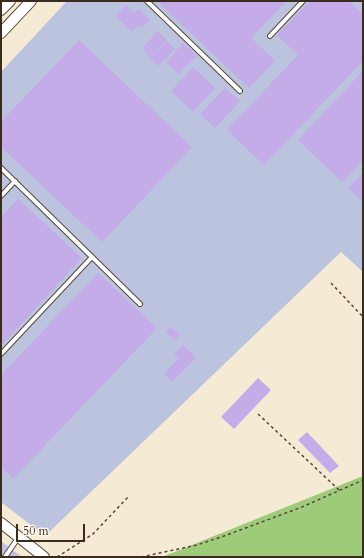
<!DOCTYPE html>
<style>
body{margin:0}
#map{position:relative;width:364px;height:558px;overflow:hidden;background:#f5ebd5;font-family:Cardo,serif}
canvas{display:block}
.frame{position:absolute;inset:0;border:2px solid #3b2a1e;pointer-events:none}
.scale{position:absolute;left:16px;top:524px;width:69px;height:18px;box-sizing:border-box;border:2px solid #3b2a1e;border-top:0;padding-left:5px;font-size:12px;line-height:14px;white-space:nowrap;color:#3b2a1e;-webkit-text-stroke:3px #fbf7ec;paint-order:stroke}
</style>
<div id="map">
<canvas width="364" height="558"></canvas>
<div class="frame"></div>
<div class="scale">50 m</div>
</div>
<script>
const context = document.querySelector('canvas').getContext('2d');
context.lineJoin = 'round';
function fill(path, color) {
  context.fillStyle = color;
  context.fill(path, 'evenodd');
}
function shape(rows) {
  const path = new Path2D();
  for (const r of rows) {
    path.moveTo(r[0], r[1]);
    for (let i = 2; i < r.length; i += 2) path.lineTo(r[i], r[i + 1]);
  }
  return path;
}
function strokePath(path, color, width, dash) {
  context.strokeStyle = color;
  context.lineWidth = width;
  context.lineCap = dash ? 'butt' : 'round';
  context.setLineDash(dash || []);
  context.stroke(path);
}
fill(shape([
 [67,1,363,1,363,272,341,252,45,536,1,502,1,72],
 [1,541,22,557,1,557]
]), '#bbc3de');
fill(shape([
 [363,476,363,557,162,557]
]), '#9ecb79');
fill(shape([
 [157,1,287,1,251,38,275,61,249,88],
 [310,1,349,1,363,14,363,61,264,165,227,130,298,55,277,35],
 [126,5,134,13,139,9,150,20,142,28,139,25,132,32,115,16],
 [158,31,167,40,150,57,142,48],
 [79,40,192,147,102,242,1,147,1,122],
 [167,41,175,49,158,66,150,58],
 [183,43,197,56,179,74,166,62],
 [193,67,215,88,193,112,171,91],
 [363,71,363,160,342,182,298,140],
 [225,88,240,101,215,128,200,114],
 [363,173,363,202,348,188],
 [18,199,82,258,1,346,1,217],
 [98,273,157,328,13,479,1,467,1,375],
 [170,327,180,335,175,340,166,332],
 [183,345,196,358,172,382,164,374,179,358,174,354],
 [258,378,271,390,234,429,221,417],
 [307,432,339,466,330,473,298,440]
]), '#c4ace8');
const service = shape([
 [147,1,240,91],
 [270,36,303,1],
 [1,168,140,304],
 [1,196,15,181],
 [1,354,92,257],
 [5,557,18,538]
]);
const tertiary = shape([
 [1,10,10,1],
 [1,33,31,1],
 [1,523,44,557]
]);
strokePath(service, '#574739', 6);
strokePath(tertiary, '#574739', 12);
strokePath(shape([
 [331,283,363,317],
 [258,414,339,490],
 [57,557,93,534,129,496],
 [141,557,197,545,224,536,302,507,363,480]
]), '#574739', 1.5, [3, 3]);
strokePath(service, '#fff', 4);
strokePath(tertiary, '#fff', 10);
</script>
